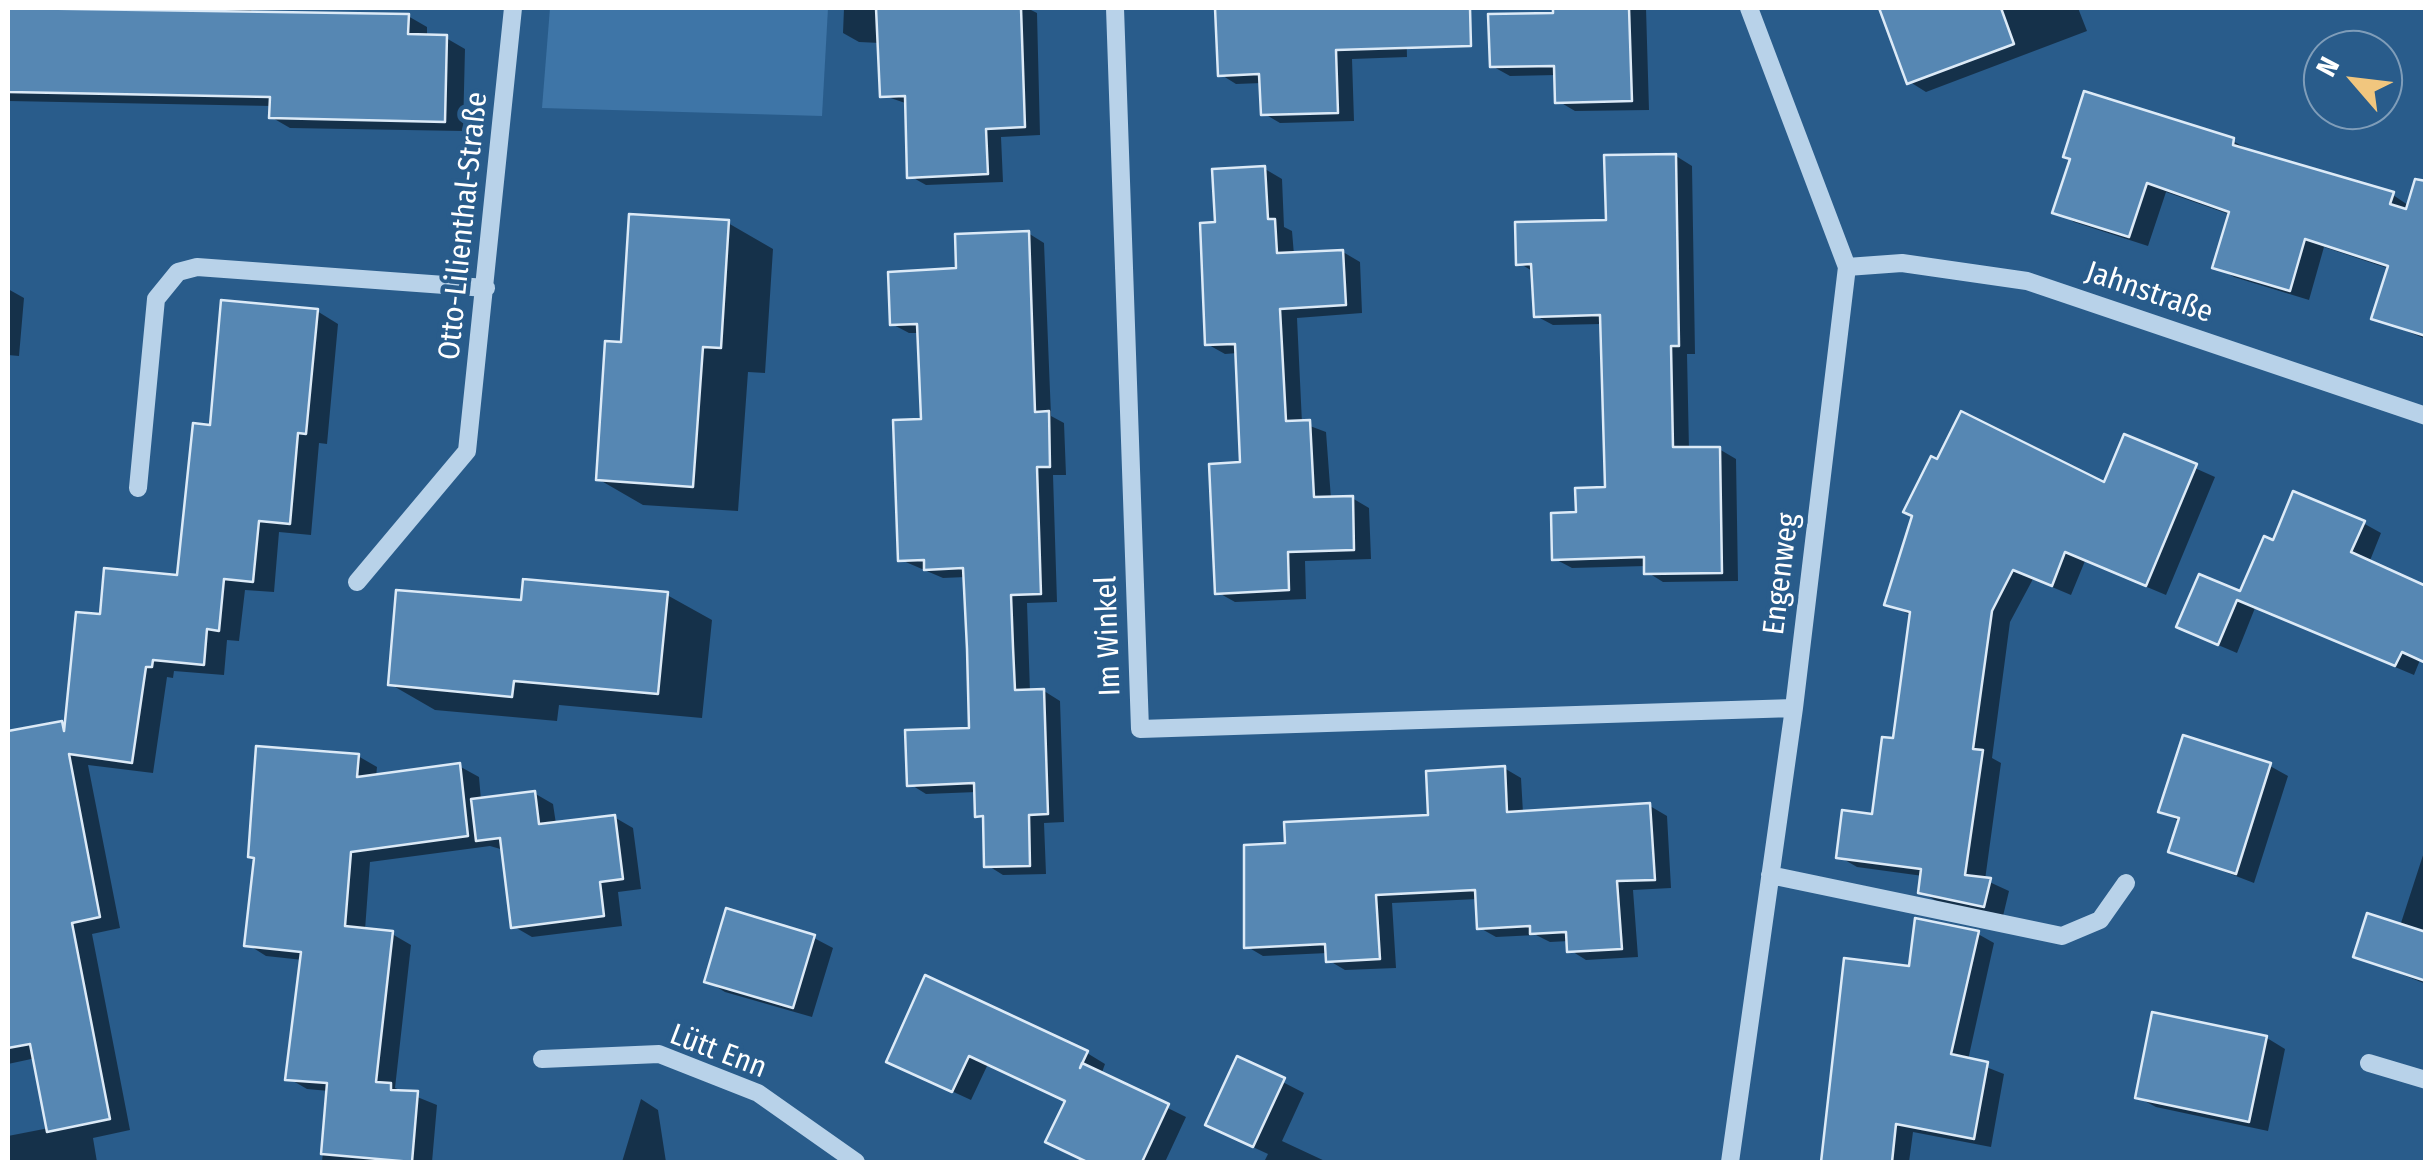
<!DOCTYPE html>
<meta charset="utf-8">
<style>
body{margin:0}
#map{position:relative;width:2433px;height:1170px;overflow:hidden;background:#295c8b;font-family:"Fira Sans Condensed",sans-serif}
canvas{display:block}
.frame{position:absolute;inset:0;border:10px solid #fff;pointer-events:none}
.north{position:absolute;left:2303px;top:30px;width:100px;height:100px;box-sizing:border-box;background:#295c8b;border:2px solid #7f9db9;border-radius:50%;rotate:298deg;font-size:28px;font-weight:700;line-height:40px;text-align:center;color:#fff}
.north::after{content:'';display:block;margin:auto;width:35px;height:45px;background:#f1c67e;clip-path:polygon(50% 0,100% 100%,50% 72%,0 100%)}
</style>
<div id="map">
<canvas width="2433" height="1170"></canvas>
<div class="frame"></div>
<div class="north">N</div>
</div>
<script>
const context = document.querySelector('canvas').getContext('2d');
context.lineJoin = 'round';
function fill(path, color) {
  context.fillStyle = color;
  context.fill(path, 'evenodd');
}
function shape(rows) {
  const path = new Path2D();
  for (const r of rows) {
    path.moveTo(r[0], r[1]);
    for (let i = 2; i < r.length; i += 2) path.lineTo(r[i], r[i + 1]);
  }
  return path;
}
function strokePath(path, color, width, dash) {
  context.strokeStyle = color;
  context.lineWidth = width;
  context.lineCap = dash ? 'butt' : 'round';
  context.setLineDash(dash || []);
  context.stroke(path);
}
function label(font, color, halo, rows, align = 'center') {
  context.font = font + ' "Fira Sans Condensed",sans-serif';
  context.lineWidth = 9;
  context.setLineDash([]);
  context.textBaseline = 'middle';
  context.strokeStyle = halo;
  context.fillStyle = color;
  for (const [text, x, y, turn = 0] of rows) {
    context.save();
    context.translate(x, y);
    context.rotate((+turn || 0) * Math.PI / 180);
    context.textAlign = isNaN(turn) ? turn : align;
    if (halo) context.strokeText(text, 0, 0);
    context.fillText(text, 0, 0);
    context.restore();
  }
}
fill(shape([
 [550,8,828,8,822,116,542,108]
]), '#3e75a7');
fill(shape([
 [8,8,252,8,251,12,408,16,427,27,427,37,446,38,465,49,463,131,290,128,271,117,272,106,8,101],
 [844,8,1027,8,1037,13,1040,135,1001,137,1003,182,926,185,910,176,908,104,882,95,880,43,859,42,843,33],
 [1218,8,1374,8,1406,18,1407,57,1352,59,1354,121,1280,123,1263,113,1262,83,1236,84,1220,74],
 [1555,8,1646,8,1649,110,1575,111,1558,101,1557,75,1510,76,1492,66,1556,16],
 [1896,8,2078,8,2087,31,1926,92,1910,82,1883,12],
 [2233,141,2252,152,2393,195,2426,217,2426,339,2374,318,2390,269,2324,247,2309,300,2234,277,2215,266,2231,215,2166,192,2148,246,2074,222,2055,211],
 [1676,156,1692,166,1695,354,1687,354,1689,450,1719,449,1736,459,1738,581,1663,582,1647,572,1646,566,1572,568,1555,559,1578,514,1608,489,1602,324,1553,325,1536,316,1534,272,1519,263,1608,222],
 [1265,169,1282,179,1284,227,1292,231,1294,255,1343,252,1360,262,1362,313,1297,318,1302,423,1326,432,1331,499,1352,498,1369,508,1371,559,1305,561,1306,599,1235,602,1217,592,1243,464,1238,353,1225,354,1207,344,1217,224],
 [728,223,773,249,765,373,748,372,738,511,643,505,598,479,623,345],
 [1028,233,1044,243,1051,416,1064,423,1066,475,1053,475,1057,602,1027,603,1030,692,1044,691,1060,701,1064,822,1044,823,1046,874,1003,875,987,865,985,820,978,815,977,792,926,794,910,784,972,731,966,577,943,578,901,560,923,422,920,333,909,333,892,324,959,271],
 [8,289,24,298,19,356,8,355],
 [317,311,338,324,327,444,319,443,311,535,279,532,274,592,245,590,239,641,227,640,224,675,174,671,173,678,167,677,153,773,88,765,120,928,92,934,130,1130,93,1138,97,1162,8,1162,8,1136,49,1128,36,1058,8,1064,8,734,62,723,67,726,102,617,180,578,212,428],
 [2125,437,2215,477,2166,595,2085,561,2071,595,2033,579,2010,622,1992,758,2001,763,1985,880,2009,891,2003,916,1940,903,1921,892,1923,876,1857,867,1838,856,1874,817,1895,741,1912,616,1887,603,2105,486],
 [2363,523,2381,533,2369,563,2420,660,2414,675,2255,608,2237,653,2197,636,2242,595,2274,543],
 [667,595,712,620,702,718,559,705,557,721,435,710,390,684,524,603],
 [358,756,377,767,376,777,459,766,479,777,481,800,534,793,553,804,556,824,614,817,633,828,641,889,618,892,622,926,532,937,513,926,504,850,490,846,370,862,365,930,392,934,411,945,395,1088,437,1105,432,1162,322,1162,329,1091,307,1089,288,1078,303,960,266,956,247,944],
 [2270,766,2288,776,2254,883,2171,851,2180,822,2161,810],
 [1504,768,1521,778,1523,813,1650,806,1667,816,1671,888,1633,890,1638,957,1586,960,1570,950,1569,941,1550,942,1536,935,1496,937,1480,928,1478,899,1392,903,1396,968,1345,970,1328,960,1328,953,1263,956,1246,946,1288,845,1430,817],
 [2426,846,2426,984,2356,956,2400,926],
 [728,912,814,938,833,948,812,1017,725,992,707,981],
 [1978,934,1994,943,1968,1060,2004,1074,1991,1147,1913,1132,1909,1162,1823,1162,1846,961,1911,969],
 [927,979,1087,1053,1105,1064,1101,1075,1186,1117,1165,1162,1089,1162,1066,1152,1067,1101,988,1064,971,1100,908,1071],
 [2154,1015,2267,1038,2285,1049,2268,1131,2156,1107,2137,1097],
 [1238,1059,1304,1093,1282,1141,1327,1162,1264,1162,1268,1154,1229,1136],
 [641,1099,658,1110,666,1162,622,1162]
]), '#0007');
const building = shape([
 [8,8,409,14,408,34,447,35,445,122,269,118,270,97,8,92,8,8],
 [876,8,1021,8,1025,127,986,129,988,174,907,178,905,96,880,97,876,8],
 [1215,8,1470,8,1471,46,1336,50,1338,113,1261,115,1259,74,1218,76,1215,8],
 [1553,8,1629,8,1632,101,1555,103,1554,66,1490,67,1488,14,1553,13,1553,8],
 [1879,8,2001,8,2014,44,1907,84,1879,8],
 [2084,91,2234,138,2233,145,2394,192,2390,204,2406,209,2415,179,2426,181,2426,336,2371,319,2388,266,2305,239,2290,291,2212,268,2229,212,2147,183,2129,237,2052,213,2070,159,2063,157,2084,91],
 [1676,154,1679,346,1671,346,1673,447,1720,447,1722,573,1644,574,1644,557,1552,560,1551,513,1576,512,1575,488,1605,487,1600,315,1534,317,1531,264,1516,265,1515,222,1606,220,1604,155,1676,154],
 [1265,166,1268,219,1275,219,1277,253,1343,250,1346,305,1280,309,1286,421,1310,420,1314,497,1353,496,1354,550,1288,552,1289,590,1215,594,1209,464,1240,462,1235,344,1205,345,1200,223,1215,222,1212,169,1265,166],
 [629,214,729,220,721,348,703,347,693,487,596,480,605,341,621,342,629,214],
 [1029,231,1035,412,1049,411,1050,467,1037,467,1041,594,1011,595,1013,647,1015,690,1044,689,1048,814,1029,815,1030,866,984,867,983,816,975,817,974,783,907,786,905,730,969,728,967,649,963,568,924,570,924,560,898,561,893,420,921,419,917,324,890,325,888,272,956,268,955,234,1029,231],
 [221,300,318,309,306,434,298,433,290,524,259,521,253,582,224,579,219,631,207,629,204,665,153,660,152,667,146,667,132,763,69,754,100,917,72,923,110,1119,47,1132,30,1044,8,1048,8,731,62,721,64,731,76,612,100,614,104,568,177,575,193,423,210,425,221,300],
 [1961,411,2104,482,2124,434,2197,464,2146,586,2065,552,2052,586,2013,570,1992,611,1973,749,1983,750,1965,875,1991,878,1984,907,1918,893,1921,869,1836,858,1842,810,1872,814,1882,737,1893,738,1910,612,1884,605,1912,516,1903,512,1931,456,1937,459,1961,411],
 [2293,491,2365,521,2351,552,2426,586,2426,663,2402,652,2395,666,2237,600,2218,645,2176,627,2199,574,2240,591,2264,536,2273,540,2293,491],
 [523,579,668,592,658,694,514,681,512,697,388,685,396,590,521,600,523,579],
 [2183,735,2271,763,2236,874,2168,852,2179,818,2158,812,2183,735],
 [256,746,359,754,357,777,460,763,468,836,351,852,345,926,393,931,376,1082,391,1083,391,1090,418,1091,412,1162,321,1154,327,1083,285,1080,301,952,244,946,254,858,248,857,256,746],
 [1505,766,1507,812,1650,803,1655,880,1617,881,1622,949,1567,952,1566,932,1530,934,1530,926,1477,929,1475,890,1376,895,1380,959,1326,962,1325,944,1244,948,1244,845,1285,843,1284,822,1428,815,1426,771,1505,766],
 [535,791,539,824,615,815,623,879,600,882,604,916,511,928,500,838,476,841,471,799,535,791],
 [726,908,815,935,793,1008,704,982,726,908],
 [2367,913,2426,932,2426,981,2353,957,2367,913],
 [1915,918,1979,931,1951,1054,1988,1062,1974,1139,1896,1124,1892,1162,1821,1162,1844,958,1909,966,1915,918],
 [925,975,1088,1051,1080,1068,1082,1063,1169,1104,1142,1162,1087,1162,1045,1142,1065,1101,969,1056,952,1092,886,1062,925,975],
 [2152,1012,2267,1036,2249,1122,2135,1098,2152,1012],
 [1237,1056,1285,1078,1253,1147,1205,1125,1237,1056]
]);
fill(building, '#5687b3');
strokePath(building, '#dceaf7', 2.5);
strokePath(shape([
 [1115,8,1140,729,1794,708],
 [1847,267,1902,263,2027,281,2426,416],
 [138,488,156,299,178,272,197,267,486,288],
 [357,582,467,451,513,8],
 [1770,875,2062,936,2100,920,2126,883],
 [542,1059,659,1054,758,1093,856,1162],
 [2369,1063,2426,1080],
 [1730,1162,1794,708,1847,267,1749,8]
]), '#b8d2e9', 18);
label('30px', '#fff', '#295c8b', [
 ["Otto-Lilienthal-Straße",464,226,-84],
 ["Jahnstraße",2149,293,19],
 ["Engenweg",1782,574,-83],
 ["Im Winkel",1109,636,-92],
 ["Lütt Enn",718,1052,21]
]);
</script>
